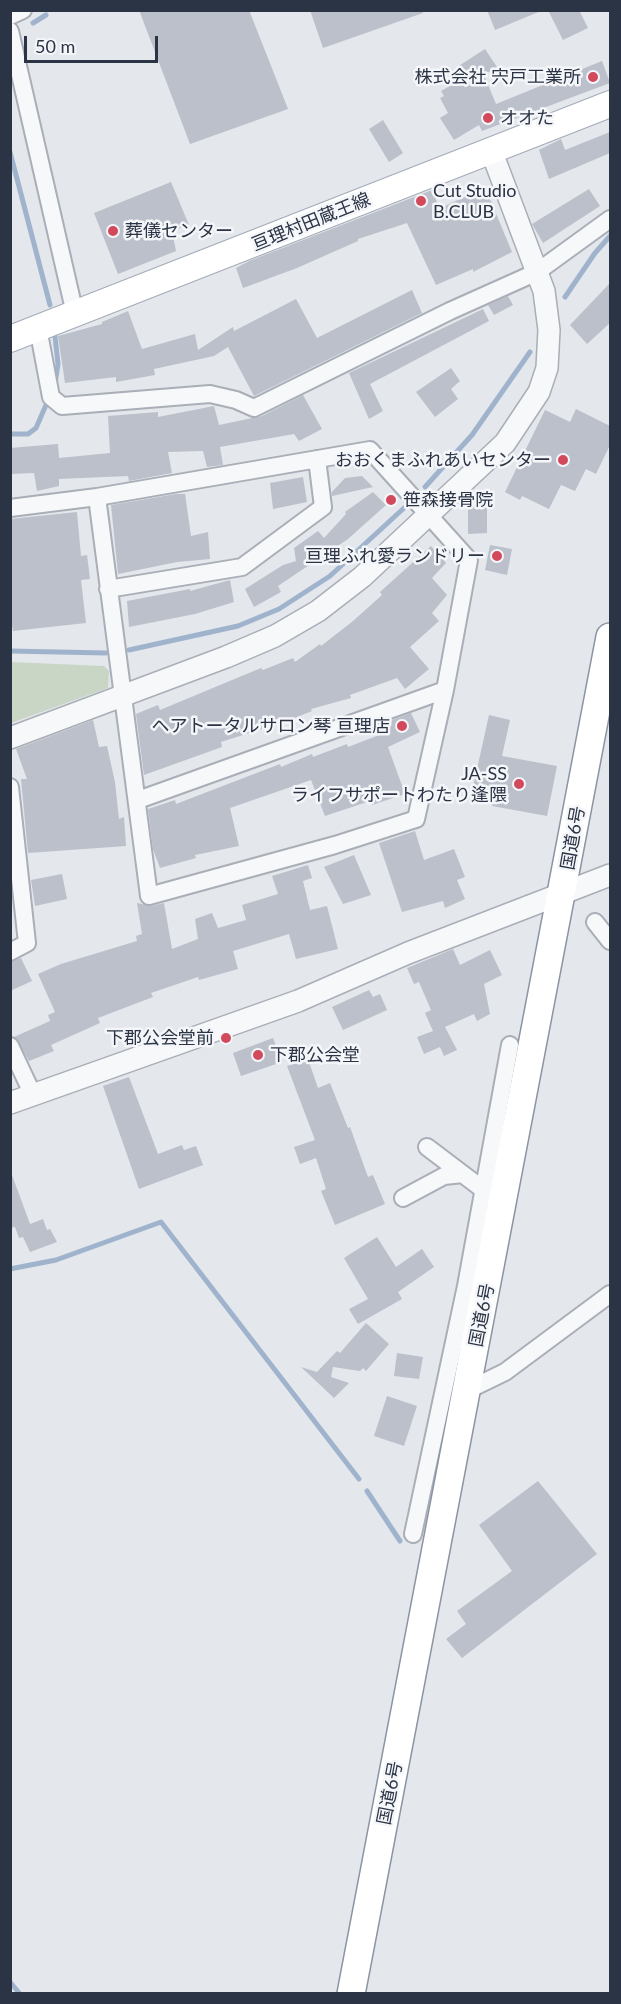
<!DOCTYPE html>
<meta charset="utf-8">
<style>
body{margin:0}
#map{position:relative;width:621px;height:2004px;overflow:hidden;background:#e4e7ec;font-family:Lato,sans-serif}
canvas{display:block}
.frame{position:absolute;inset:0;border:12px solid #2b3445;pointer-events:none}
.scale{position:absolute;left:24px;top:36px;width:134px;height:27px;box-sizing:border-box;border:3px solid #2b3445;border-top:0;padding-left:8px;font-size:18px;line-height:21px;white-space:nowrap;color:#2b3445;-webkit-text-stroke:4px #f4f6f9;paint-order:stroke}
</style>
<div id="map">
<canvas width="621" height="2004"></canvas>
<div class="frame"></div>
<div class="scale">50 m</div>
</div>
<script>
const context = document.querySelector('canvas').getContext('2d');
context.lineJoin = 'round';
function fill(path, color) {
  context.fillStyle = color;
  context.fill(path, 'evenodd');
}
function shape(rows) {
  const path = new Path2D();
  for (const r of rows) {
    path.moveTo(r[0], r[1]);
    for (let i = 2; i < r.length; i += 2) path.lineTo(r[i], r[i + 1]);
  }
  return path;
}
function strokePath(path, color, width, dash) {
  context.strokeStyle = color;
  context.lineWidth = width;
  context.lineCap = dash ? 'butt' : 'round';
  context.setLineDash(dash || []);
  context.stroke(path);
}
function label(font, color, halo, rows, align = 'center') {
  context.font = font + ' Lato,"Noto Sans JP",sans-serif';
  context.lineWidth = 5;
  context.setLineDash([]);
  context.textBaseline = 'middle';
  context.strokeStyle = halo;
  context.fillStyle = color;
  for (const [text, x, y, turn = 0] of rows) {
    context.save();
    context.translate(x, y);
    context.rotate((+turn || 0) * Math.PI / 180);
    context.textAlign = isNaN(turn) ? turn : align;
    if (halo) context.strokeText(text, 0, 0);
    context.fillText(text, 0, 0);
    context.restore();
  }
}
fill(shape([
 [10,662,104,666,109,671,108,688,11,723]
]), '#c9d6c5');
strokePath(shape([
 [33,23,46,15],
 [10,152,50,305],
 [565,297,595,253,610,236],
 [55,336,58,364,55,384],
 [10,434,28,434,36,428,46,405],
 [425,487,472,435,530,352],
 [129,650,238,626,279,609,330,576,404,508],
 [10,651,106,653],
 [10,1269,56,1260,161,1222,359,1479],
 [367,1491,400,1541],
 [10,1982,20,1994]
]), '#9fb4cc', 5);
fill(shape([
 [139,10,249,10,288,109,190,144],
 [310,10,422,10,423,13,323,48],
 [487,10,541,10,541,11,495,30],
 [548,10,579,10,588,28,563,40],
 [485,49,497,67,484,75,496,104,602,61,610,83,482,131,479,125,454,140,440,118,448,113,440,98,444,96,441,91,464,78,457,67],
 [383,120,403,153,389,162,369,129],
 [610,132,610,153,549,179,539,150,561,139,565,150],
 [171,182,189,225,172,231,176,251,118,274,94,213],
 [485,187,512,252,473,272,473,269,436,285,407,223,358,239,358,241,297,268,243,288,236,268,249,261,432,190,439,207,443,207],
 [589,189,600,206,543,243,532,224],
 [610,283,610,323,587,344,570,325],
 [412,290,422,313,254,396,228,347,214,356,154,369,155,375,116,382,116,377,65,383,58,336,102,324,102,322,128,311,142,349,195,334,198,350,233,327,234,331,296,299,317,338],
 [508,296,513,305,494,315,488,305],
 [483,309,489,321,370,384,383,411,369,419,349,373],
 [451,368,460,381,451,389,458,399,435,417,416,392],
 [303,395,322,429,299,441,294,434,220,447,223,465,207,467,203,451,168,452,172,473,129,481,128,476,59,479,59,486,37,491,34,473,10,474,10,448,58,444,59,458,110,453,108,416,158,412,158,417,214,406,219,425,262,416],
 [576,409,610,426,610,445,596,474,586,469,575,491,561,485,549,509,522,496,520,500,505,492,545,410,570,422],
 [362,476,373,487,332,496,332,492,345,478],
 [303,477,307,502,273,509,270,483],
 [373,492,386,505,348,539,278,586,281,592,254,607,245,589,283,565,296,561,294,548,318,531,324,538,346,514,345,512],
 [176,494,185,494,191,536,208,532,210,559,177,562,118,574,111,505],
 [487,505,487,533,468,534,468,506],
 [77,512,81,556,87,555,90,579,81,580,86,623,13,631,10,614,10,519],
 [490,545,512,549,507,575,485,570],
 [431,546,446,563,432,578,447,595,432,613,439,621,410,647,429,669,405,689,397,678,350,695,351,698,311,709,312,711,287,721,221,742,222,747,144,775,136,714,158,705,160,710,261,668,263,670,293,658,295,662,320,644,321,646,353,621,382,595,380,592],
 [230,580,234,602,195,614,129,627,127,601,190,589,190,591],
 [411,713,420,732,388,747,405,794,372,805,370,801,325,816,311,780,230,808,239,846,195,855,196,858,160,868,153,849,148,809,175,800,176,804,280,764,281,767,312,754,313,757,347,744,348,747,387,732,384,723],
 [489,715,510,720,502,756,557,766,547,816,492,806,493,801,471,796],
 [93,720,99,747,107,746,115,782,119,819,124,817,126,846,28,853,21,779,27,779,16,749],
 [415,831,424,860,454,849,465,877,457,880,465,899,445,908,443,901,402,912,379,843],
 [354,855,371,895,343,904,324,867],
 [308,865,312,878,303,881,310,910,327,906,338,949,296,959,289,934,233,951,238,969,199,980,198,977,151,993,153,997,98,1018,100,1023,51,1045,54,1051,29,1061,14,1037,50,1021,48,1015,55,1012,38,974,61,964,137,941,136,936,142,934,137,903,151,906,164,903,172,949,198,939,195,919,212,913,218,928,246,920,242,905,278,894,272,876],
 [62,874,67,899,35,906,31,880],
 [453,949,460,965,490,950,502,975,484,984,490,1014,477,1021,474,1014,445,1027,457,1050,444,1056,440,1047,424,1054,417,1037,433,1031,425,1013,431,1010,419,982,414,984,407,968],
 [21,958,32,981,10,991,10,962],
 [369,990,373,997,380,994,387,1010,343,1030,332,1007],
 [273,1038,282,1062,241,1076,233,1053],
 [308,1059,318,1088,330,1083,348,1128,350,1127,368,1177,373,1175,385,1204,335,1225,321,1191,326,1189,316,1158,300,1164,294,1147,315,1140,287,1066],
 [129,1077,158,1154,182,1145,184,1150,196,1146,203,1165,139,1189,103,1086],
 [12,1175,30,1224,43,1219,47,1230,50,1229,57,1242,30,1252,23,1237,19,1238,15,1227,10,1228],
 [377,1237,396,1267,422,1249,434,1267,398,1292,402,1299,358,1324,349,1309,368,1299,344,1258],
 [366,1323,389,1344,366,1371,363,1368,360,1371,333,1367,331,1377,349,1383,334,1398,301,1367,317,1372,337,1351,340,1353],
 [397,1353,423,1357,419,1379,394,1376],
 [387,1396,417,1406,404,1446,374,1436],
 [538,1481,597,1554,462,1658,446,1639,466,1624,457,1611,512,1571,479,1525]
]), '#bbc0ca');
const minor = shape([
 [10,16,23,10],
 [10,31,75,314],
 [38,328,51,397,62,406,210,394,236,400,254,408,450,311,537,272,610,219],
 [10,508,97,497,370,450,469,560,445,690,416,819,335,845,149,896,97,497],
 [108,589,242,567,323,507,317,459],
 [10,787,27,943,10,952],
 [138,800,445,690],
 [595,922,610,941],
 [10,1046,33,1095],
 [427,1147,489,1194],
 [403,1198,444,1176,463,1174],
 [468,1390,505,1372,610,1294],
 [413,1534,466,1286,510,1045]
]);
const tertiary = shape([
 [10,738,226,657,275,636,318,611,362,577,505,443,539,392,547,368,549,330,544,291,491,150],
 [10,1103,298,1001,408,953,610,875]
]);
const primary = shape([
 [10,339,610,104]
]);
const trunk = shape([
 [351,1994,610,637]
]);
strokePath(minor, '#a9aeb7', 20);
strokePath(tertiary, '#a9aeb7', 24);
strokePath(primary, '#a3abb8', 28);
strokePath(trunk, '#8b94a3', 30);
strokePath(minor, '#f7f8fa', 16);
strokePath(tertiary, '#f7f8fa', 21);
strokePath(primary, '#fff', 26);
strokePath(trunk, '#fff', 27);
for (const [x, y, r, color] of [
 [593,77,6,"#d1495b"],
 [488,118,6,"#d1495b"],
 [421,201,6,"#d1495b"],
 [113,231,6,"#d1495b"],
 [563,460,6,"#d1495b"],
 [391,500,6,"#d1495b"],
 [497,556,6,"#d1495b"],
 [402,726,6,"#d1495b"],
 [519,784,6,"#d1495b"],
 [226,1038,6,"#d1495b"],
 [258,1055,6,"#d1495b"]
]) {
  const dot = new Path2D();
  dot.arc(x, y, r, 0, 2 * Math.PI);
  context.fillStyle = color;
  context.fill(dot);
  strokePath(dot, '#f4f6f9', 2);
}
label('18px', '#2b3445', '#f4f6f9', [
 ["株式会社 宍戸工業所",581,77],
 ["オオた",500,118,"left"],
 ["Cut Studio",433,191,"left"],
 ["B.CLUB",433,212,"left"],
 ["葬儀センター",125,231,"left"],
 ["おおくまふれあいセンター",551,460],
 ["笹森接骨院",403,500,"left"],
 ["亘理ふれ愛ランドリー",485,556],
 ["ヘアトータルサロン琴 亘理店",390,726],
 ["JA-SS",507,774],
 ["ライフサポートわたり逢隈",507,795],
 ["下郡公会堂前",214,1038],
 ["下郡公会堂",270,1055,"left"]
], 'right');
label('18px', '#2b3445', '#f4f6f9', [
 ["亘理村田蔵王線",311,222,-22],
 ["国道6号",573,838,-80],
 ["国道6号",482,1315,-79],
 ["国道6号",390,1793,-79]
]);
</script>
